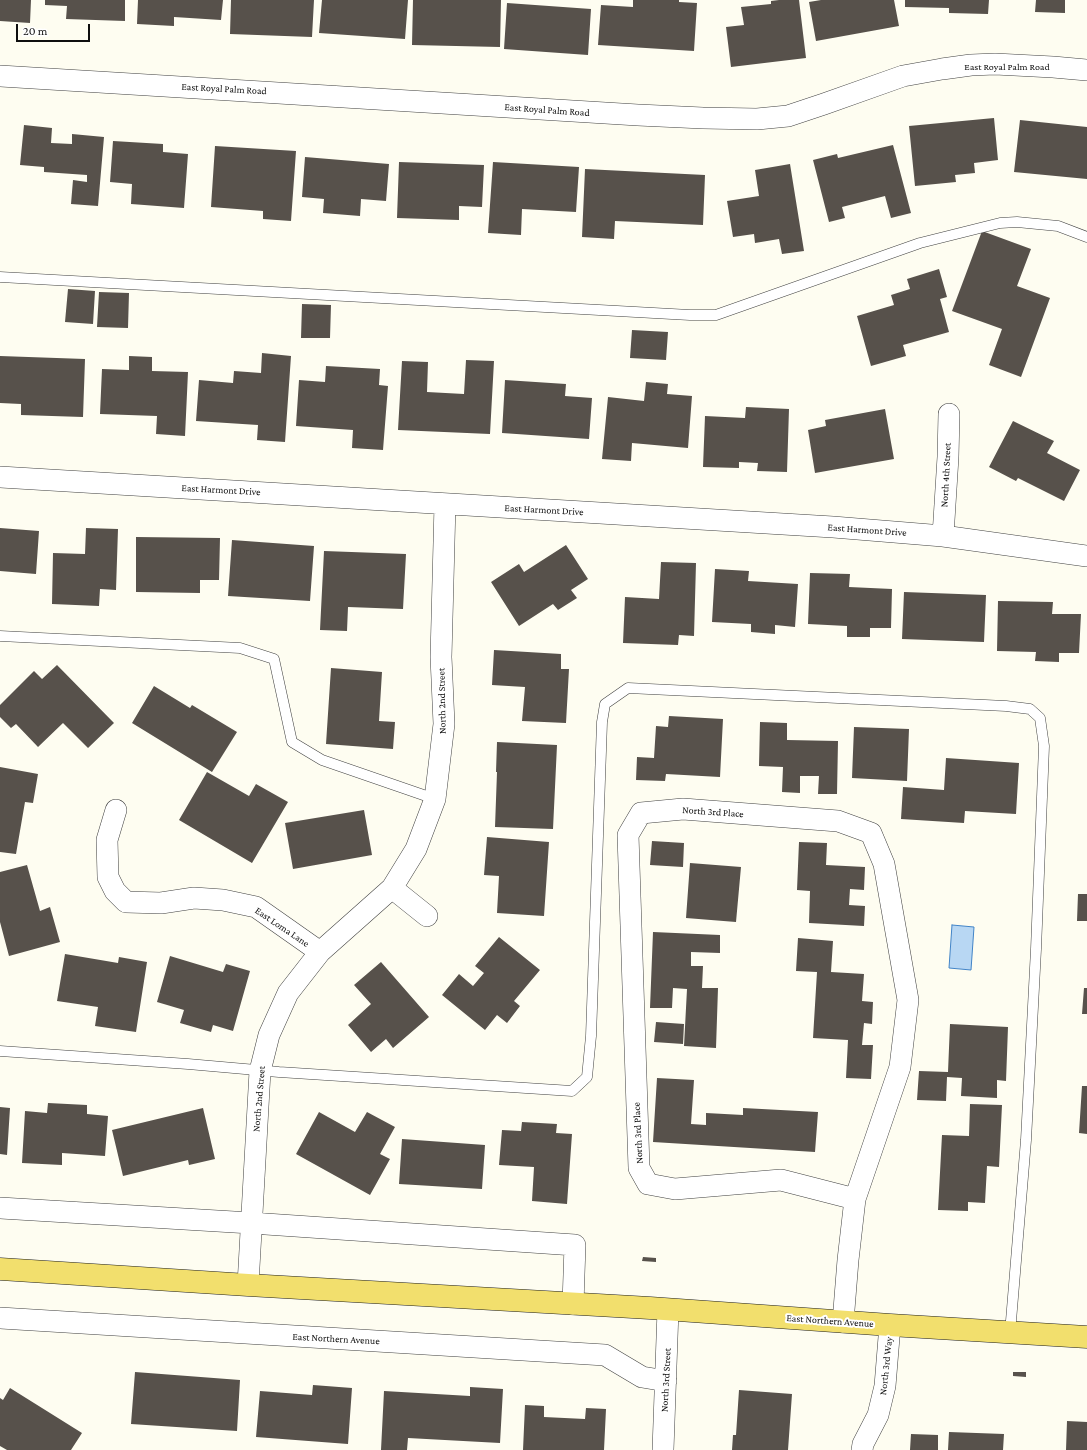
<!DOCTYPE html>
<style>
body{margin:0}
#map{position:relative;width:1087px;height:1450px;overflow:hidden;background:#fefdf1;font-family:"Crimson Pro",serif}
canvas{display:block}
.scale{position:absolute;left:16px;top:24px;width:74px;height:18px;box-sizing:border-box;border:2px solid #0e0e0e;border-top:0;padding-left:5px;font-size:12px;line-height:14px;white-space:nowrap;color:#0e0e0e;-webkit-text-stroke:3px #fff;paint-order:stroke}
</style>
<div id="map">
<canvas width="1087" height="1450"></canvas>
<div class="scale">20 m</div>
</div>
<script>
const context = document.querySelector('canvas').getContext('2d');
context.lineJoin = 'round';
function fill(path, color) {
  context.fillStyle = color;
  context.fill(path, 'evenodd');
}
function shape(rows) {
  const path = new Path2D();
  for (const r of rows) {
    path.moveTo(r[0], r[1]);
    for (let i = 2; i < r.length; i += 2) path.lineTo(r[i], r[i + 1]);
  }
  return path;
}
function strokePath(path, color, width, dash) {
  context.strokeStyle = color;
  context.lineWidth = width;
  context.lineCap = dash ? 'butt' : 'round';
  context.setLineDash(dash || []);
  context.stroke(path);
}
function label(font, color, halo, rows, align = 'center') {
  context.font = font + ' "Crimson Pro",serif';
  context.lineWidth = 4;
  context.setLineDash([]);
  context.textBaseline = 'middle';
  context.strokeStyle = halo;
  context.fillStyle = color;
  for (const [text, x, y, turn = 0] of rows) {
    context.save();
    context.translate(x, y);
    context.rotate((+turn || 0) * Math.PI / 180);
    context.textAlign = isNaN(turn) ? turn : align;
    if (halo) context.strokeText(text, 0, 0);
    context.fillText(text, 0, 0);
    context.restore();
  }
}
const water = shape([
 [952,925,974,927,971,970,949,968,952,925]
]);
fill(water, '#b8d7f3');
strokePath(water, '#4284c7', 1);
fill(shape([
 [0,0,31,0,30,23,0,21],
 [45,0,125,0,125,21,66,19,67,6,45,5],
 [138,0,223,0,221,20,174,17,174,26,137,24],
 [231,0,314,0,312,37,230,34],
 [322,0,408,0,405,39,319,33],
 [413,0,501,0,500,47,412,45],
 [633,0,679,0,679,2,697,3,694,51,598,45,601,5,633,7],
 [779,0,799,0,806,58,731,67,726,27,744,25,741,7,771,4,771,1],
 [821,0,894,0,899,26,816,41,809,2],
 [905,0,989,0,988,14,949,13,949,8,905,7],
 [1036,0,1065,0,1065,13,1035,12],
 [507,3,591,9,588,55,504,49],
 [994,118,998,160,974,163,975,173,955,175,956,182,915,186,909,126],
 [1020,120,1087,127,1087,179,1014,172],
 [24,125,52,128,51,143,72,144,72,134,104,137,98,206,71,204,73,180,87,182,87,175,44,172,44,167,20,165],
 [113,141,163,144,163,152,188,154,184,208,131,204,132,184,110,182],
 [893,145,911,213,891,218,885,196,842,207,845,218,829,222,813,160,837,154,838,158],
 [215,146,296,151,291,221,263,219,263,211,211,207],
 [305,157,389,164,386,201,361,199,360,216,323,213,324,199,302,197],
 [399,162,484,165,482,207,459,206,459,220,397,218],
 [493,162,579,167,576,212,522,209,521,235,488,233],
 [790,164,804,251,782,254,779,239,755,243,754,234,733,237,727,201,759,196,755,170],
 [585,169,705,175,703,225,615,221,614,239,582,237],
 [982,231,1031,249,1017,286,1050,298,1021,377,989,365,1002,329,952,311],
 [939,269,947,297,940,299,949,332,903,345,906,356,871,366,857,316,894,305,891,295,910,289,907,279],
 [68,289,95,291,93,324,65,322],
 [99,292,129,293,128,328,97,327],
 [302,304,331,305,330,338,301,338],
 [632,330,668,332,666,360,630,358],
 [262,353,291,356,285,442,257,440,258,425,196,421,199,380,233,383,234,371,261,373],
 [0,356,85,359,83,417,21,415,21,404,0,403],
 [129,356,152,357,152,371,188,372,185,436,156,434,157,416,100,414,102,369,129,370],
 [466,360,494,361,490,434,398,430,402,361,428,362,427,392,464,394],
 [326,366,380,369,379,385,388,386,383,450,352,448,353,430,296,426,299,380,325,382],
 [505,380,566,384,565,396,592,398,589,439,502,433],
 [646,382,668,384,667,394,692,396,688,448,632,443,631,461,602,459,608,397,644,401],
 [746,407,789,409,787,472,757,471,758,463,739,462,739,468,703,467,705,416,745,418],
 [885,409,894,459,815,473,808,430,826,426,825,420],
 [1013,421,1054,441,1047,453,1080,470,1064,501,1018,478,1016,481,989,467],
 [0,528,39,531,36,574,0,571],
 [86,528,118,529,116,590,100,589,99,606,52,604,53,553,85,554],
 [136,537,220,538,219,580,200,580,200,593,136,592],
 [232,540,314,546,310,601,228,596],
 [566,545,588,579,571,590,577,598,558,610,553,604,519,626,491,582,519,564,524,572],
 [324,551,406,554,403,609,348,607,347,631,320,630],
 [661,562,696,563,694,636,679,635,678,645,623,643,625,597,659,599],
 [715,569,749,571,748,581,798,584,795,627,775,625,775,634,751,632,751,624,712,622],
 [810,573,850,574,849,587,892,589,891,628,870,628,870,637,847,637,847,626,808,624],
 [904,592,986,595,984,642,902,639],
 [998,601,1053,602,1052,614,1081,614,1079,653,1059,653,1059,662,1035,661,1036,652,997,651],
 [494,650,561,654,561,669,569,669,566,723,522,721,525,687,492,685],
 [57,665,114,723,88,748,63,723,38,747,16,724,11,728,0,717,0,705,34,671,42,679],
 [331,668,382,672,379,721,395,722,393,749,326,744],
 [154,686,190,708,192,705,237,732,212,772,132,723],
 [669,716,723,719,720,777,666,774,665,781,636,780,637,757,654,758,656,726,668,727],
 [760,722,787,723,787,740,838,741,837,794,818,794,819,776,800,776,800,793,782,792,783,767,759,766],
 [854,727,909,729,907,781,852,778],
 [497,742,557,745,553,829,495,827,497,772,496,772],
 [946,758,1019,763,1016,814,965,811,964,823,901,819,903,787,944,790],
 [0,767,38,774,33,803,25,802,16,854,0,852],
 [207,772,249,796,256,784,288,802,252,863,179,820],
 [364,810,372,855,293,869,285,823],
 [487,837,549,842,544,916,497,913,499,876,484,875],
 [652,841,684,843,683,867,650,865],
 [799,842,827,843,826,865,865,867,864,890,850,889,849,905,865,906,864,926,809,923,810,891,797,890],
 [690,863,741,867,736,922,686,918],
 [27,865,40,911,50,907,60,942,9,956,0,922,0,872],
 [1078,894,1087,894,1087,921,1077,921],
 [653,932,720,935,720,953,691,952,691,966,703,966,702,988,718,988,716,1048,684,1046,687,989,673,988,672,1008,650,1008],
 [499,937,540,970,514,1001,520,1006,507,1023,497,1015,485,1030,442,995,459,974,473,986,484,973,475,966],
 [798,938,833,941,831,972,864,974,862,1001,873,1002,872,1024,864,1023,862,1045,873,1045,871,1079,846,1078,848,1040,813,1038,817,972,796,971],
 [65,954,118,963,119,957,147,962,136,1032,95,1026,98,1007,57,1001],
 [170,956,223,972,226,964,250,971,233,1031,213,1025,211,1032,180,1023,184,1010,157,1002],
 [381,962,429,1017,393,1048,386,1039,371,1052,348,1025,371,1004,354,985],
 [1084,988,1087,988,1087,1014,1082,1014],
 [656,1022,684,1024,683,1044,654,1042],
 [950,1024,1008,1027,1006,1081,997,1080,997,1098,961,1096,962,1078,947,1077,946,1101,917,1100,919,1071,948,1072],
 [657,1078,694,1080,691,1124,706,1125,706,1113,743,1115,743,1108,818,1112,815,1152,653,1142],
 [1082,1086,1087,1086,1087,1134,1079,1133],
 [48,1103,87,1105,87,1114,108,1116,105,1156,62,1153,62,1165,22,1163,25,1111,47,1113],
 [970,1104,1002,1105,999,1167,987,1166,985,1203,968,1202,968,1211,938,1210,942,1135,969,1136],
 [0,1107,10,1108,7,1155,0,1154],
 [203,1108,215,1159,189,1165,188,1160,123,1176,112,1130],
 [319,1112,355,1132,367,1112,395,1127,380,1154,390,1159,370,1195,296,1154],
 [522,1122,557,1124,556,1133,572,1134,567,1204,532,1201,534,1167,499,1165,502,1130,521,1131],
 [402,1139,485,1145,482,1189,399,1184],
 [643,1257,656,1258,656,1262,642,1261],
 [135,1372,240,1380,237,1431,131,1424],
 [1013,1372,1026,1372,1026,1377,1013,1376],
 [313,1385,352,1388,348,1444,256,1437,260,1391,312,1395],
 [470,1387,503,1389,500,1443,408,1438,407,1450,381,1450,384,1391,470,1396],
 [10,1388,82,1433,71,1450,7,1450,0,1446,0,1398,3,1400],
 [739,1390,792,1394,788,1450,732,1450,733,1435,736,1435],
 [525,1405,544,1406,544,1417,585,1419,586,1408,606,1409,604,1450,523,1450],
 [1067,1421,1087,1422,1087,1450,1066,1450],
 [949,1432,1004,1434,1003,1450,948,1450],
 [911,1434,938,1435,938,1450,910,1450]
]), '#57514b');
const service = shape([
 [0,277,690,315,716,315,920,243,1000,223,1017,222,1058,226,1087,237],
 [0,636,240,648,274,659,292,742,322,760,435,799],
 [0,1051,188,1064,279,1072,572,1091,587,1077,591,1036,602,722,605,704,628,688,1006,706,1030,709,1040,718,1044,746,1036,949,1026,1140,1010,1333]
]);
const minor = shape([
 [0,76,638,115,703,118,757,119,788,116,824,104,903,76,942,69,971,65,995,64,1053,67,1087,70],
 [0,477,833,527,943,536,1087,556],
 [943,536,948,457,949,414],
 [116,810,107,840,108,877,115,891,126,902,161,903,194,898,223,900,256,907,320,952],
 [392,888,427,916],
 [0,1208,251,1223,575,1245,573,1304],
 [248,1285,260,1071,269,1035,288,993,320,952,392,888,416,849,435,799,444,724,441,657,445,504],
 [0,1318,605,1355,642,1377,666,1381],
 [843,1322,848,1260,855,1199,900,1067,908,1000,884,864,871,833,838,821,683,809,641,813,628,835,639,1168,648,1184,675,1189,781,1180,855,1199],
 [663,1450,668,1310],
 [862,1450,863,1444,878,1415,885,1386,890,1325]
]);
const primary = shape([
 [0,1269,248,1285,650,1308,890,1325,1087,1337]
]);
strokePath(service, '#414141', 11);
strokePath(minor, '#414141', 22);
strokePath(primary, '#1f1f1f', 23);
strokePath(service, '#fff', 10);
strokePath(minor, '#fff', 21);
strokePath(primary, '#f2df6d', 22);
label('10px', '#0e0e0e', '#fff', [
 ["East Royal Palm Road",1007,67],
 ["East Royal Palm Road",224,89,3],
 ["East Royal Palm Road",547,110,4],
 ["North 4th Street",946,475,-87],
 ["East Harmont Drive",221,490,3],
 ["East Harmont Drive",544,510,3],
 ["East Harmont Drive",867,530,4],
 ["North 2nd Street",442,701,-91],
 ["North 3rd Place",713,812,4],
 ["East Loma Lane",282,927,34],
 ["North 2nd Street",259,1099,-85],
 ["North 3rd Place",638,1133,-93],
 ["East Northern Avenue",830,1321,4],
 ["East Northern Avenue",336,1339,3],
 ["North 3rd Way",886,1366,-84],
 ["North 3rd Street",666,1380,-87]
]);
</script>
